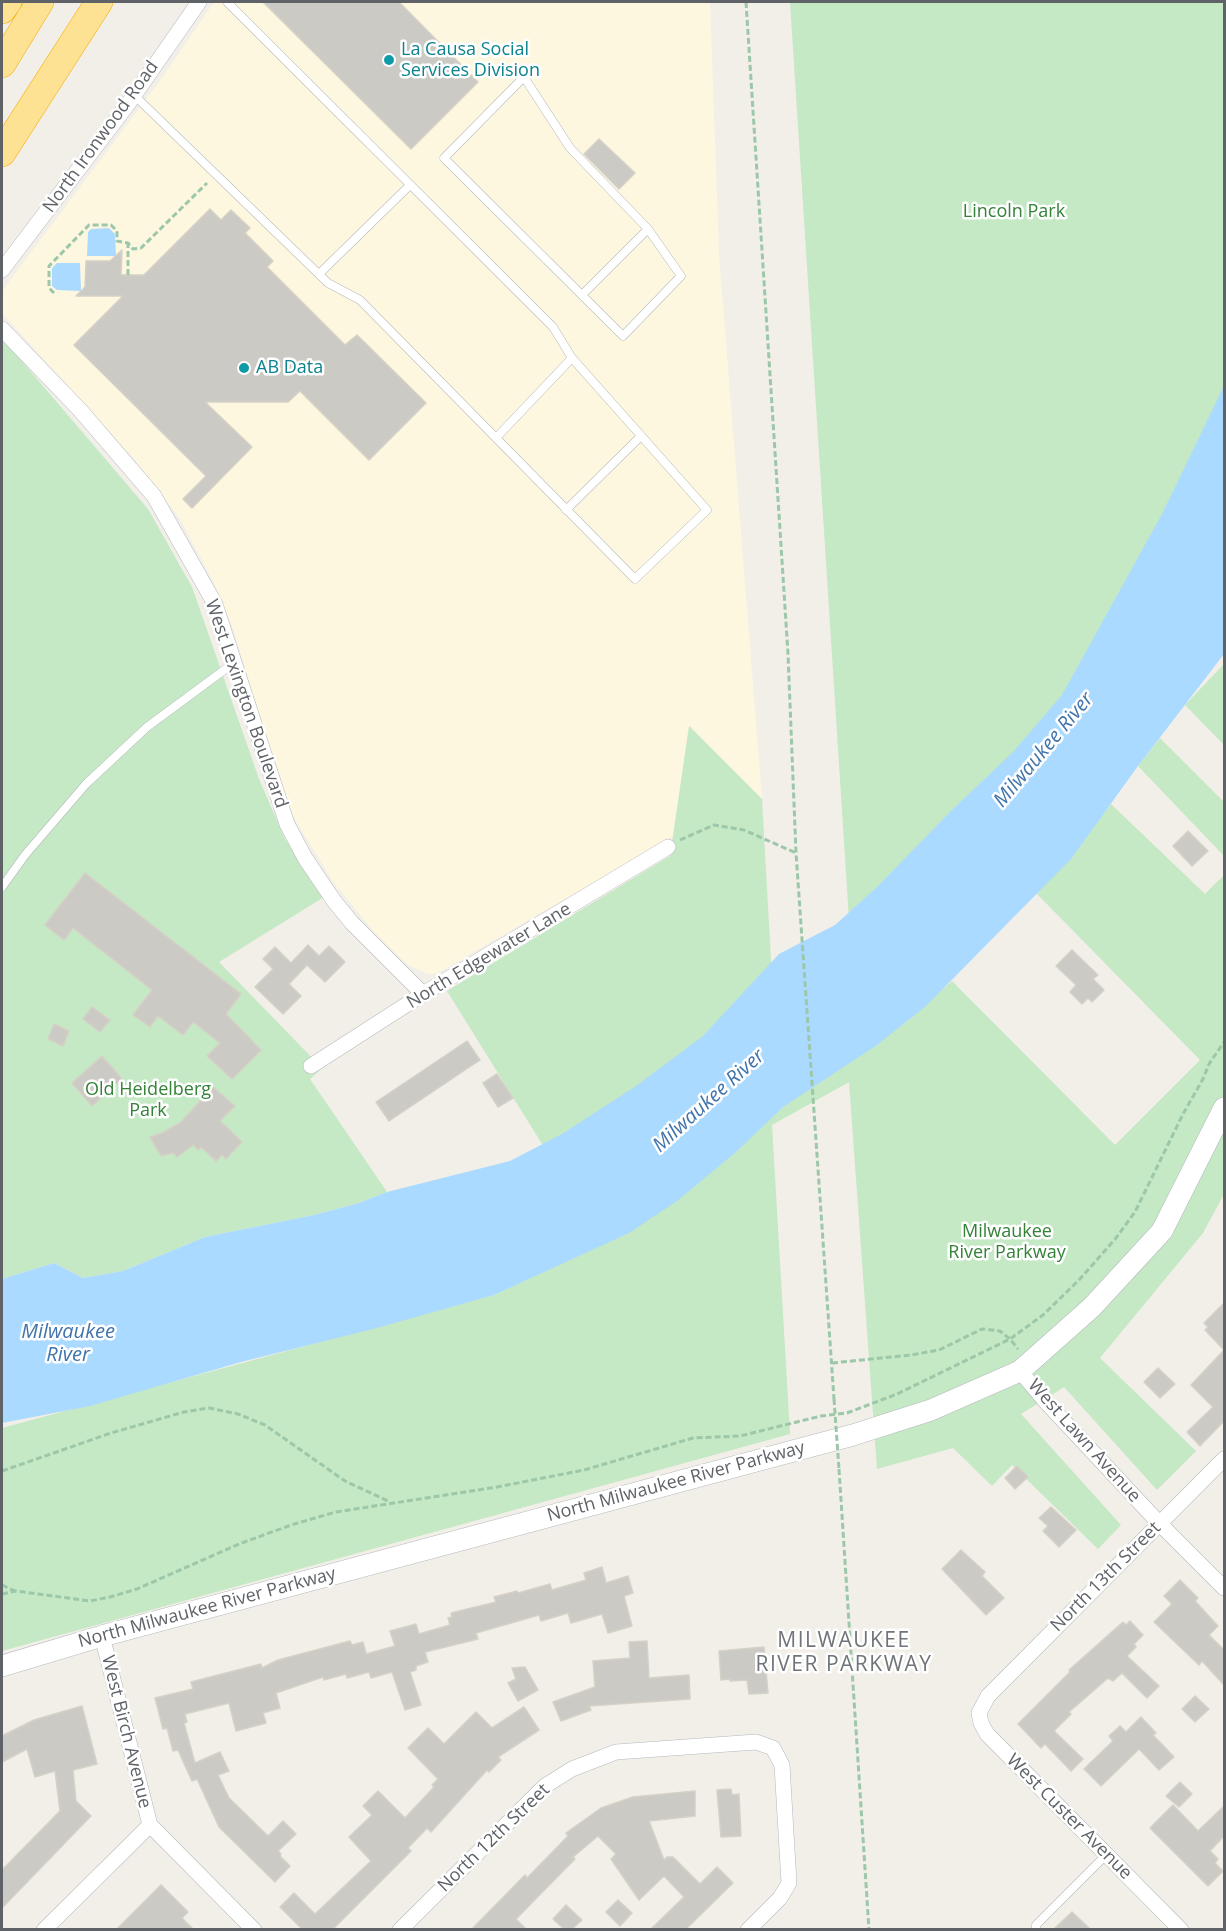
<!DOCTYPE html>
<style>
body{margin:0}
#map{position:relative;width:1226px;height:1931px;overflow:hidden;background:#f1efe8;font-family:"Open Sans",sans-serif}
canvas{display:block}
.frame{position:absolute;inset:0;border:3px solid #5f6368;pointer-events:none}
</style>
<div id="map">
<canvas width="1226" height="1931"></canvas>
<div class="frame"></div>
</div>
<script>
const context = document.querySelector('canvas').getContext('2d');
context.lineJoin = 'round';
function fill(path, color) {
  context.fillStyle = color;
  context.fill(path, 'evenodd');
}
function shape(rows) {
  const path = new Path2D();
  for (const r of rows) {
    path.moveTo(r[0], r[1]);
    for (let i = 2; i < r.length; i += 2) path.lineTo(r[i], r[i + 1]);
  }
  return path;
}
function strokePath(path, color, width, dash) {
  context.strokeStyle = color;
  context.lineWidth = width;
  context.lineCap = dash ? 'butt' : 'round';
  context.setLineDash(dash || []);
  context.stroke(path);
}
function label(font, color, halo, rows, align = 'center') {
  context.font = font + ' "Open Sans",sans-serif';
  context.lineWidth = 5;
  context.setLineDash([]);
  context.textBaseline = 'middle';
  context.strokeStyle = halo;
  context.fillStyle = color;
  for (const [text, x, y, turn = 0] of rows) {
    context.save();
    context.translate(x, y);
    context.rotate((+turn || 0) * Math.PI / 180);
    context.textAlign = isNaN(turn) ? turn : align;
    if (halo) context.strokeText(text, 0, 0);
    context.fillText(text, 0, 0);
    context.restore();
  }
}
fill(shape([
 [214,2,710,2,719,254,762,799,690,726,673,836,436,974,428,974,408,965,375,933,334,883,294,818,281,783,233,629,213,581,180,519,135,460,2,313,2,291,162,78]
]), '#fef7e0');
fill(shape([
 [790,2,1224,2,1224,630,850,935],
 [2,338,148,509,192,587,259,779,285,839,324,897,219,962,322,1068,310,1079,387,1192,359,1203,314,1215,205,1237,123,1271,83,1278,54,1263,2,1279],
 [1224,664,1224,745,1185,705],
 [689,726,762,799,772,978,901,1026,952,981,1115,1145,1200,1060,1037,894,1111,804,1205,894,1224,875,1224,1194,1203,1233,1100,1358,1196,1451,1157,1490,1064,1387,1021,1414,1121,1525,1098,1549,1012,1465,992,1486,953,1448,877,1469,849,1082,772,1125,790,1434,2,1651,2,1428,494,1295,558,1265,542,1144,447,991,670,856],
 [1160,738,1224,802,1224,856,1138,766]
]), '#c5e8c5');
fill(shape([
 [109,228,115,234,116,256,87,256,88,232,91,229],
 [57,263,80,263,81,291,57,290,52,286,52,268],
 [1224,386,1224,654,1138,766,1071,859,926,1006,877,1045,783,1107,736,1152,677,1201,629,1233,494,1295,373,1329,241,1362,90,1406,2,1423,2,1279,54,1263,83,1278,123,1271,205,1237,314,1215,359,1203,387,1192,510,1161,562,1134,636,1086,703,1036,779,954,835,925,876,888,953,809,1013,752,1062,695,1162,514]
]), '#aadaff');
const building = shape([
 [263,2,399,2,478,82,411,149,263,2],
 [599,139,635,173,619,189,584,154,599,139],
 [210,209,221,220,231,210,250,228,245,233,273,261,267,267,345,345,357,335,426,403,369,460,300,391,288,402,205,402,252,447,192,508,183,499,206,476,74,345,123,296,76,296,85,287,86,261,110,261,122,250,121,275,144,275,210,209],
 [1188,831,1208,851,1192,866,1173,846,1188,831],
 [85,873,241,994,226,1014,261,1050,232,1079,207,1056,220,1043,193,1022,183,1035,158,1016,150,1027,133,1015,152,990,73,928,64,940,45,925,85,873],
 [308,945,319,956,329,946,345,962,325,982,307,965,289,984,301,996,283,1014,255,987,273,969,263,959,275,947,291,963,308,945],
 [1072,950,1098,975,1093,979,1104,990,1092,1002,1088,998,1082,1004,1070,992,1076,985,1056,966,1072,950],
 [92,1007,110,1020,100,1032,83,1019,92,1007],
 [54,1024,69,1031,63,1046,48,1039,54,1024],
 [467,1041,480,1060,389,1121,376,1102,467,1041],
 [102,1056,122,1079,92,1106,72,1083,102,1056],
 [497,1074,513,1098,498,1107,483,1083,497,1074],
 [213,1087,235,1106,220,1121,242,1142,226,1159,222,1155,216,1161,201,1147,198,1150,193,1145,177,1157,173,1153,161,1156,150,1137,162,1133,181,1122,213,1087],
 [1224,1303,1224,1421,1200,1446,1187,1432,1213,1407,1191,1385,1224,1350,1205,1330,1208,1327,1204,1323,1224,1303],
 [1158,1368,1175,1384,1160,1398,1144,1382,1158,1368],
 [1017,1466,1028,1477,1015,1489,1005,1478,1017,1466],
 [1051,1507,1076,1530,1059,1547,1043,1531,1048,1526,1039,1518,1051,1507],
 [961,1550,985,1572,982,1576,1004,1598,986,1615,942,1569,961,1550],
 [602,1567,606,1583,628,1576,633,1593,624,1596,632,1626,608,1633,602,1614,571,1623,568,1613,541,1621,539,1615,476,1633,478,1639,425,1652,428,1662,416,1666,416,1670,410,1672,421,1705,405,1710,392,1672,371,1678,369,1672,347,1678,346,1674,324,1680,323,1677,276,1693,280,1708,263,1713,266,1723,236,1731,229,1703,185,1714,187,1722,184,1723,195,1763,220,1752,229,1771,218,1775,229,1798,268,1836,283,1821,296,1834,278,1851,281,1854,280,1856,290,1866,275,1882,219,1827,197,1779,192,1781,178,1750,173,1751,167,1728,163,1729,155,1698,193,1689,191,1682,261,1664,262,1668,278,1660,350,1641,352,1645,363,1642,366,1654,395,1646,390,1631,416,1624,419,1634,450,1625,448,1618,452,1617,451,1613,496,1602,494,1597,517,1591,518,1593,550,1584,552,1590,586,1580,584,1573,602,1567],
 [1180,1580,1198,1598,1195,1601,1218,1626,1209,1635,1224,1650,1224,1685,1202,1661,1199,1665,1154,1622,1172,1604,1164,1596,1180,1580],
 [1130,1621,1143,1635,1134,1644,1136,1647,1127,1656,1159,1686,1147,1698,1122,1673,1113,1681,1108,1678,1069,1712,1071,1714,1054,1731,1083,1759,1071,1771,1045,1744,1041,1748,1018,1724,1070,1672,1069,1670,1123,1622,1126,1625,1130,1621],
 [647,1641,649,1678,689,1675,690,1699,589,1706,591,1710,561,1721,553,1702,595,1687,593,1661,630,1658,629,1642,647,1641],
 [764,1647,768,1693,749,1694,747,1680,730,1681,730,1679,721,1680,719,1651,764,1647],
 [525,1667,538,1690,518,1701,508,1683,516,1679,512,1668,525,1667],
 [1195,1696,1209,1709,1195,1722,1182,1709,1195,1696],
 [82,1706,97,1764,73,1770,76,1801,91,1816,2,1908,2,1870,60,1811,55,1771,35,1777,27,1749,2,1762,2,1736,34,1720,82,1706],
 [524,1707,539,1730,498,1757,501,1760,489,1772,487,1770,431,1832,427,1828,408,1848,411,1851,333,1929,300,1929,301,1928,280,1907,294,1893,315,1914,371,1861,349,1837,372,1815,363,1806,378,1791,405,1818,434,1787,432,1785,438,1779,408,1748,428,1728,444,1744,476,1712,492,1728,524,1707],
 [1141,1717,1156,1733,1153,1735,1174,1757,1159,1770,1139,1749,1101,1786,1084,1769,1113,1741,1109,1736,1120,1726,1126,1732,1141,1717],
 [1180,1782,1192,1794,1179,1807,1166,1796,1180,1782],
 [731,1789,732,1795,739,1794,741,1836,721,1837,717,1790,731,1789],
 [695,1791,695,1816,649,1821,664,1860,667,1857,673,1857,700,1884,717,1867,733,1883,686,1929,651,1929,684,1897,664,1876,639,1900,611,1859,616,1854,598,1836,573,1857,575,1859,516,1919,526,1929,472,1929,525,1875,527,1878,568,1836,566,1833,601,1808,633,1797,695,1791],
 [1173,1805,1198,1831,1224,1806,1224,1836,1210,1851,1218,1859,1215,1863,1223,1871,1208,1886,1150,1828,1173,1805],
 [161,1885,188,1912,182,1918,193,1929,117,1929,161,1885],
 [618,1900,632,1913,620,1926,606,1912,618,1900],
 [566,1905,582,1920,572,1929,564,1929,553,1919,566,1905],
 [1072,1912,1090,1929,1054,1929,1072,1912]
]);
fill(building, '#cccac5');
strokePath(building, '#d6d1c6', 1.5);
const lane = shape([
 [227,2,553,327,572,358,496,438],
 [134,95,328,283,360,300,635,579,707,510,572,358],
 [319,274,410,185],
 [582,295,648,229,570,148,524,77,444,158,623,336,681,276,648,229],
 [566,510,641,436],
 [2,887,25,855,86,784,147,727,235,662],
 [1036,1930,1036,1925,1106,1855]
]);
const street = shape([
 [2,270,128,104,199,2],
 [2,329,80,410,154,496,215,604,287,824,305,858,334,901,352,923,423,994],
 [311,1066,423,994,668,847],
 [1020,1371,1046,1402,1159,1523,1224,1588],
 [102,1636,150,1825,254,1930],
 [44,1930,150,1825],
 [400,1930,545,1786,572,1769,616,1752,756,1742,773,1748,782,1765,789,1883,780,1898,748,1930],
 [1181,1930,987,1734,981,1723,979,1713,988,1696,1224,1459]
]);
const secondary = shape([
 [2,1666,102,1636,853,1435,931,1410,1020,1371,1092,1307,1162,1231,1224,1108]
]);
const highway = shape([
 [2,10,8,2],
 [2,64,40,2],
 [2,153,99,2]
]);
strokePath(lane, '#b5b8bc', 9);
strokePath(street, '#b5b8bc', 16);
strokePath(secondary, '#b6babf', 22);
strokePath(highway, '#f9ab00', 28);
strokePath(shape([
 [746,2,788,654,796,853,834,1399],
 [128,275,128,244],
 [54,293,49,288,49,266,89,225,111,225,117,231,117,241,128,243,133,249,141,248,207,183],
 [680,840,714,825,744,830,796,853],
 [832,1363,911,1355,939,1350,982,1329,1000,1331,1010,1339,1018,1349],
 [839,1469,869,1930],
 [2,1471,111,1433,184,1412,209,1408,238,1414,265,1425,345,1481,388,1501],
 [2,1585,15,1591],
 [2,1594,16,1591,90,1601,110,1597,137,1589,239,1544,291,1525,336,1512,497,1487,584,1470,693,1438,740,1436,821,1416,847,1413,897,1394,1010,1339,1043,1315,1079,1280,1116,1238,1135,1212,1183,1114,1203,1079,1209,1064,1224,1042]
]), '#9cc7a9', 3, [6, 3]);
strokePath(lane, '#fff', 8);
strokePath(street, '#fff', 15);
strokePath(secondary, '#fff', 21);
strokePath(highway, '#fde293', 27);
strokePath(shape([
 [834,1399,839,1469]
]), '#9cc7a9', 3, [6, 3]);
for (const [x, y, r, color] of [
 [389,60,6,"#0f9aa8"],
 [244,368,6,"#0f9aa8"]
]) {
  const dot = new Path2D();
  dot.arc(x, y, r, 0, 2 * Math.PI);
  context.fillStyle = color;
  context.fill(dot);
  strokePath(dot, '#fff', 2);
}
label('18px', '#0d838f', '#fff', [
 ["La Causa Social",401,50],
 ["Services Division",401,71],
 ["AB Data",256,368]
], 'left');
label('18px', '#5f6368', '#fff', [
 ["North Ironwood Road",101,137,-54],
 ["West Lexington Boulevard",246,704,71],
 ["North Edgewater Lane",489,956,-31],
 ["West Lawn Avenue",1084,1441,48],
 ["North Milwaukee River Parkway",676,1482,-15],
 ["North 13th Street",1106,1577,-45],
 ["North Milwaukee River Parkway",207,1608,-15],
 ["West Birch Avenue",126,1732,76],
 ["West Custer Avenue",1069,1817,45],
 ["North 12th Street",494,1838,-44]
]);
label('18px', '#348238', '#fff', [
 ["Lincoln Park",1014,212],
 ["Old Heidelberg",148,1090],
 ["Park",148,1111],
 ["Milwaukee",1007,1232],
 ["River Parkway",1007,1253]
]);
label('italic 20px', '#4174aa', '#fff', [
 ["Milwaukee River",1044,750,-50],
 ["Milwaukee River",709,1101,-42],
 ["Milwaukee",68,1332],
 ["River",68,1355]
]);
context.letterSpacing = '1.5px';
label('21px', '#70757a', '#fff', [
 ["MILWAUKEE",844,1641],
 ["RIVER PARKWAY",844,1665]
]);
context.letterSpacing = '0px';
</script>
